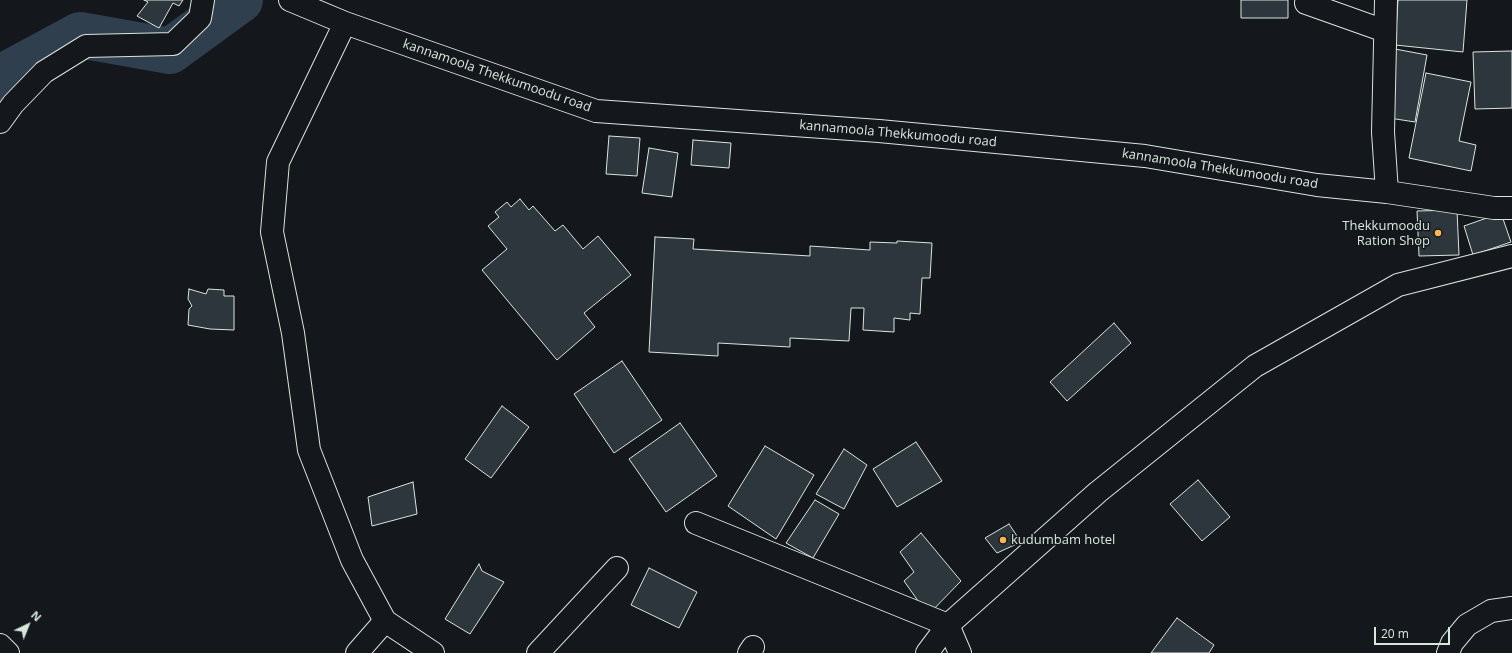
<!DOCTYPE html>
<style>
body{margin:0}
#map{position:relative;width:1512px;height:653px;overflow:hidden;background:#14181c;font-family:"Open Sans",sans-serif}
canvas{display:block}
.north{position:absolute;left:8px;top:605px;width:40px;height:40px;-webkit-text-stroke:3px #14181c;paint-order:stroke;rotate:43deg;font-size:11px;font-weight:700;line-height:16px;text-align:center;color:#d8e6dc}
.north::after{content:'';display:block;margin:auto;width:14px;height:18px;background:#d8e6dc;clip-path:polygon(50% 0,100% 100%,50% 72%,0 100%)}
.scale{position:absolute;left:1374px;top:627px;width:76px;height:18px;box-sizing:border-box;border:2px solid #d8e6dc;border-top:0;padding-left:5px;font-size:12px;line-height:14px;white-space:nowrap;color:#d8e6dc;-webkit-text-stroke:3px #14181c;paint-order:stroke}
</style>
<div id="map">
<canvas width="1512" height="653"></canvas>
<div class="north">N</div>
<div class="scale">20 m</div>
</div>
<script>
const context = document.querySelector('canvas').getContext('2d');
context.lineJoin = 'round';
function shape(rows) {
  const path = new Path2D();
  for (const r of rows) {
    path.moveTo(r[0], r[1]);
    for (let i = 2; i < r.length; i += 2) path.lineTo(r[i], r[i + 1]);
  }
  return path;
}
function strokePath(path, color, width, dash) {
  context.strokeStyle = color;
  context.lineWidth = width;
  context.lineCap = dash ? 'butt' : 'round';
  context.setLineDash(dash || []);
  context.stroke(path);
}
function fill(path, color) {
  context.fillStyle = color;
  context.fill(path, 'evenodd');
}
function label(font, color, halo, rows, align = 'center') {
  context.font = font + ' "Open Sans",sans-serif';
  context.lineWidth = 3;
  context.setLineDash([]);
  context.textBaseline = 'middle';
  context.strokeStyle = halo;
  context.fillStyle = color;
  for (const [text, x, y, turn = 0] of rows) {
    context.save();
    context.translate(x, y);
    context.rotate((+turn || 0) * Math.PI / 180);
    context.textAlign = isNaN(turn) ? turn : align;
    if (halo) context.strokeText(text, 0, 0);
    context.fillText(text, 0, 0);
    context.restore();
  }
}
strokePath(shape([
 [0,78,80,35,170,51,240,0]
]), '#2f3f4d', 46);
const building = shape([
 [144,0,183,0,179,6,173,3,159,28,137,16,148,2,144,0],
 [1241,0,1288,0,1288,18,1241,18,1241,0],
 [1398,0,1467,0,1463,52,1395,45,1398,0],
 [1395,49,1427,55,1415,122,1383,117,1395,49],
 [1512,51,1512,108,1475,109,1473,52,1512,51],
 [1426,73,1471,82,1459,141,1476,145,1471,171,1409,158,1426,73],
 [609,136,640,138,637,176,606,174,609,136],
 [693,140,731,143,729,168,691,165,693,140],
 [649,148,678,153,672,197,642,193,649,148],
 [520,199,529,210,533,206,555,231,563,225,583,249,598,236,631,275,584,313,595,327,557,360,482,270,507,249,488,226,499,217,495,212,507,202,511,207,520,199],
 [1457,210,1459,255,1419,256,1417,211,1457,210],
 [1501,213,1511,242,1473,255,1464,226,1501,213],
 [655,237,694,239,693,249,810,256,810,246,870,250,870,242,897,243,897,241,932,243,930,278,922,278,920,314,910,313,910,320,894,318,894,332,863,330,864,308,851,308,849,341,790,338,790,347,718,343,718,356,649,352,655,237],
 [189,289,206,294,208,289,224,290,224,296,234,296,234,330,210,329,188,325,189,309,192,306,188,299,189,289],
 [1114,323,1131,343,1067,401,1050,382,1114,323],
 [622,361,662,420,614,453,574,394,622,361],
 [502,406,529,427,491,478,465,459,502,406],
 [680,423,717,476,666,512,629,459,680,423],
 [916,442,942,481,897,507,873,469,916,442],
 [765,446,814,475,776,539,728,506,765,446],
 [844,449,867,465,844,509,816,494,844,449],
 [1198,480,1230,517,1202,541,1170,504,1198,480],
 [413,482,417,514,372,526,368,497,413,482],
 [815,500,839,514,813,558,786,543,815,500],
 [1009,524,1021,542,997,553,985,538,1009,524],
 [921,533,961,581,928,615,904,581,914,572,900,552,921,533],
 [479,564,482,571,504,582,470,634,445,619,479,564],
 [649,568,697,592,679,628,631,605,649,568],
 [1177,618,1214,645,1209,653,1151,653,1177,618]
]);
fill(building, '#2c363c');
strokePath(building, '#d8e6dc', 1);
const street = shape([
 [1386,0,1383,132,1387,192],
 [1306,3,1385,31],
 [0,122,13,104,44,72,86,46,173,44,200,18,203,0],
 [696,523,948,625,960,653],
 [0,645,8,653],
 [357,653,385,621],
 [538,653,617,568],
 [749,653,753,647],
 [1448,653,1452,643,1467,625,1491,611,1512,608]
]);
const secondary = shape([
 [290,0,345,23,596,111,879,131,1145,156,1317,185,1387,192,1494,208,1512,208],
 [345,23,278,162,272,232,293,333,309,450,352,560,385,621,433,653],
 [927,653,948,625,1098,492,1255,366,1398,285,1512,256]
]);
strokePath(street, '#d8e6dc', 24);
strokePath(secondary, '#d8e6dc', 24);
strokePath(street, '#14181c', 22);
strokePath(secondary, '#14181c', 22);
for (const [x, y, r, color] of [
 [1438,233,4,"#ffb74d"],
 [1003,540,4,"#ffb74d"]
]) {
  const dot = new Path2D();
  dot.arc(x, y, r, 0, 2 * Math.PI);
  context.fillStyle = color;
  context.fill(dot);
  strokePath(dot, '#14181c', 1.5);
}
label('13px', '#d8e6dc', '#14181c', [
 ["kannamoola Thekkumoodu road",497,76,19],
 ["kannamoola Thekkumoodu road",898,134,5],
 ["kannamoola Thekkumoodu road",1220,169,9]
]);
label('13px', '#d8e6dc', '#14181c', [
 ["Thekkumoodu",1430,226],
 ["Ration Shop",1430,241],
 ["kudumbam hotel",1011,540,"left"]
], 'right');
</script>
